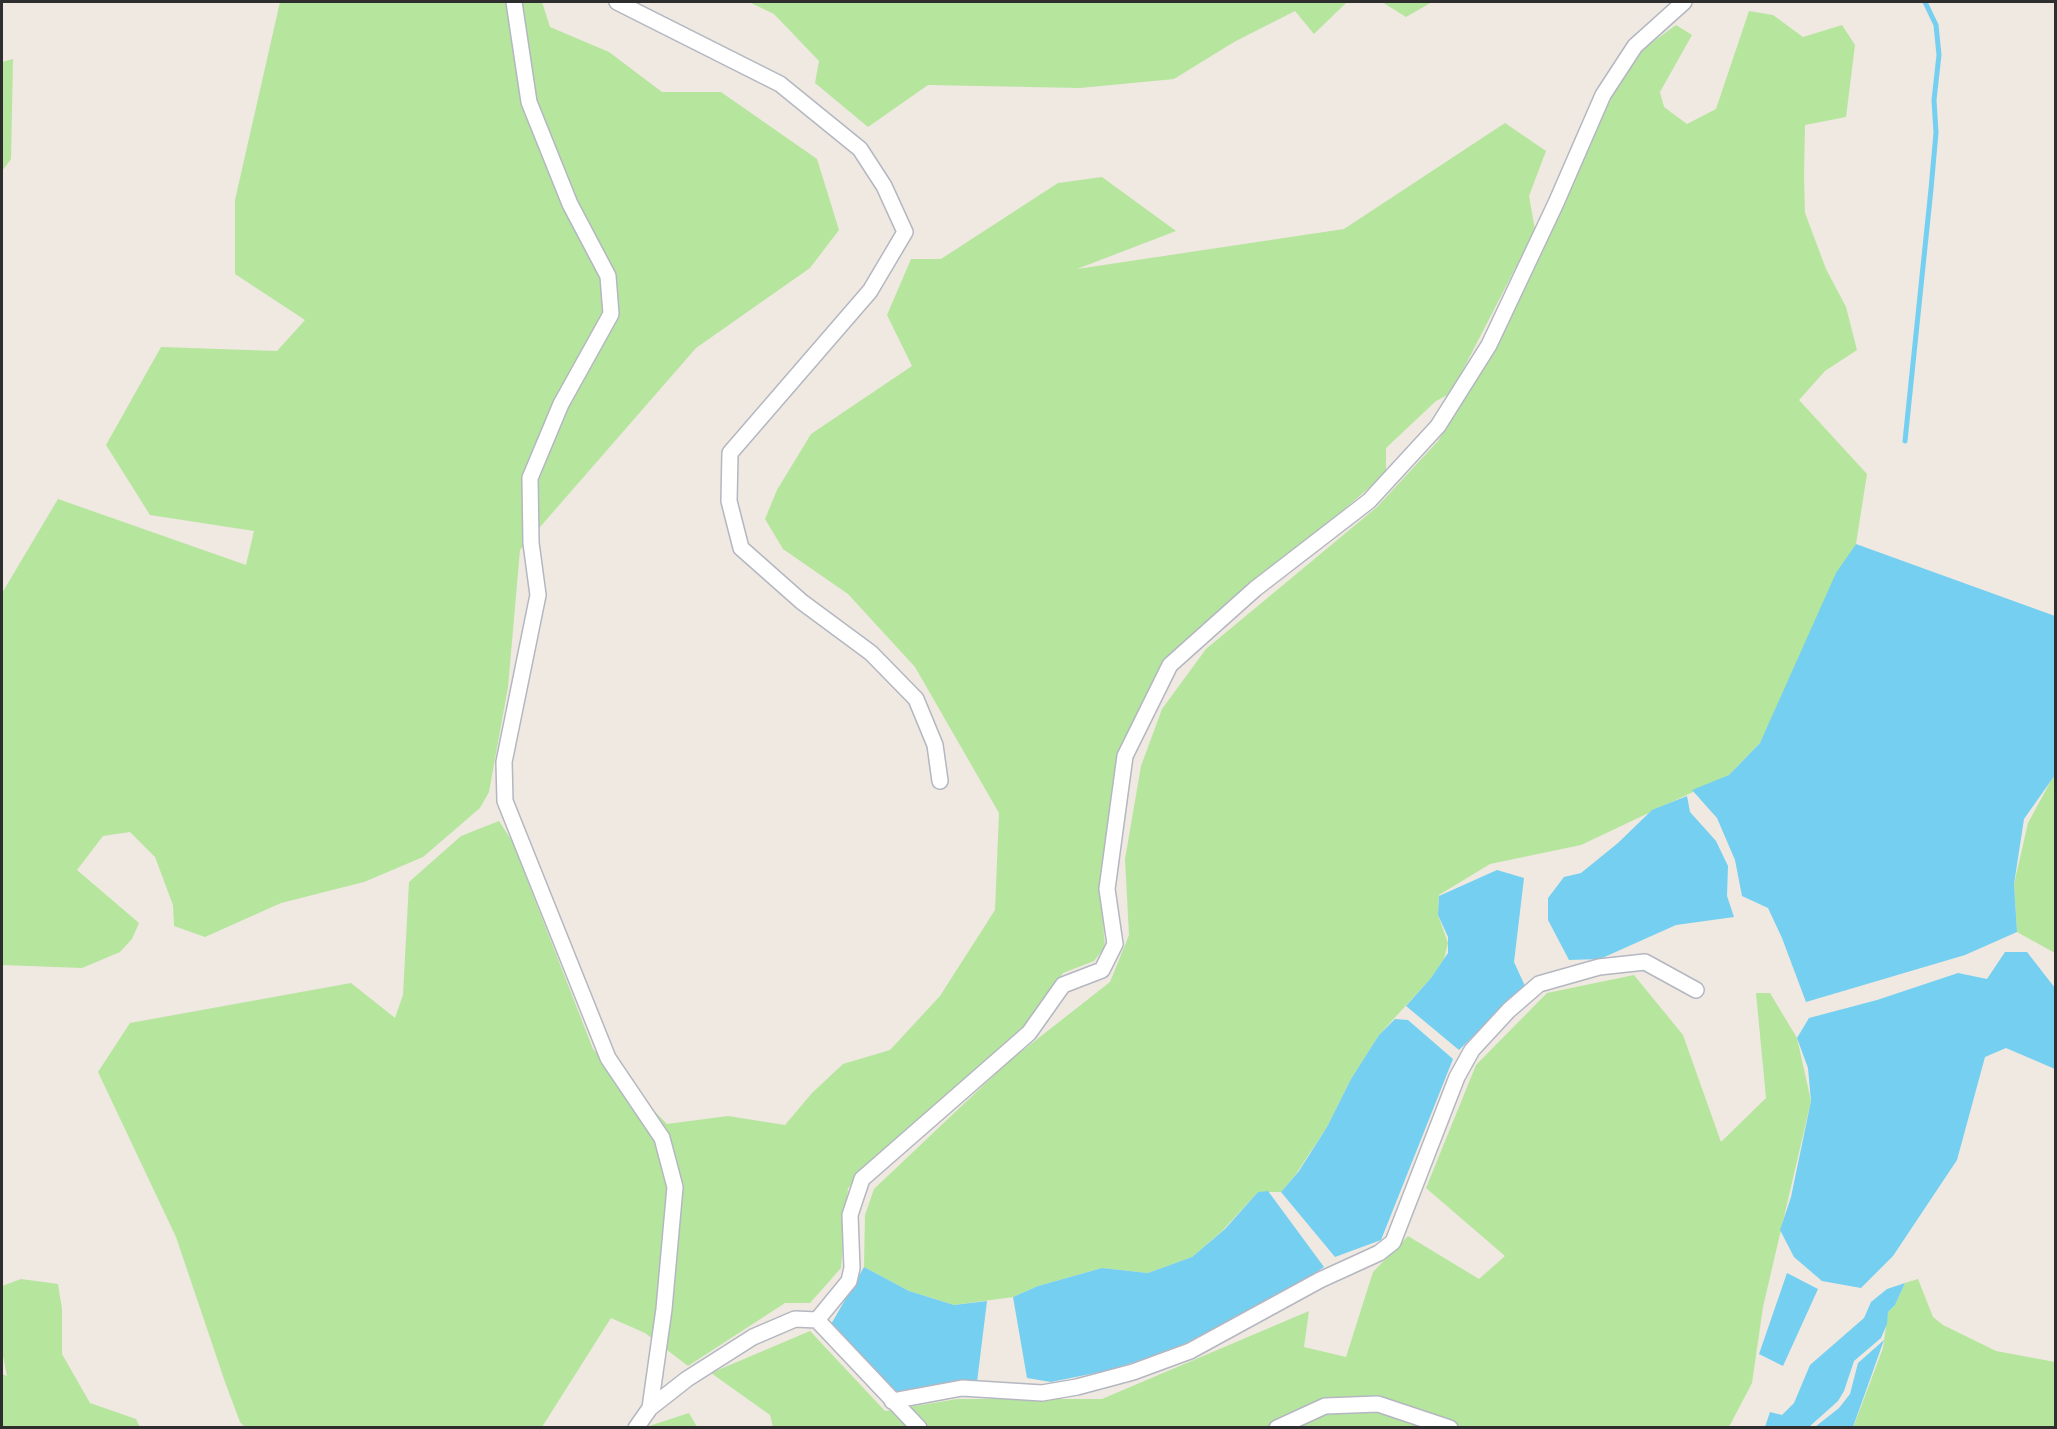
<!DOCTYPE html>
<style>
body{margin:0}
#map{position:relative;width:2057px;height:1429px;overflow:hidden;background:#efe9e1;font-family:"Archivo Narrow",sans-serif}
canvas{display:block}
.frame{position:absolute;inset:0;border:3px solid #2e2e2e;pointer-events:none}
</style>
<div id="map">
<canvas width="2057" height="1429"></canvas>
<div class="frame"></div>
</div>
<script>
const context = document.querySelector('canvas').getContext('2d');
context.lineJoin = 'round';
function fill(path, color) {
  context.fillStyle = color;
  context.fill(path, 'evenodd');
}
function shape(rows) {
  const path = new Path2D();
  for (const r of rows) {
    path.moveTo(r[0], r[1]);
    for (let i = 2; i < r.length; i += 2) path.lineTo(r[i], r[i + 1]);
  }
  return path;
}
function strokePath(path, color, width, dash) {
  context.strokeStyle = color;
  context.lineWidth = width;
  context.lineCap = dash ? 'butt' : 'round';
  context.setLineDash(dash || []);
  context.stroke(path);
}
fill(shape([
 [280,2,542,2,550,27,609,52,662,92,721,92,817,159,839,230,810,268,696,348,520,550,508,687,489,792,480,808,423,857,364,882,281,903,205,937,174,926,173,905,155,857,130,832,103,836,77,870,139,923,132,939,120,952,82,968,2,965,2,593,58,499,246,565,254,531,150,515,106,445,161,347,277,351,305,320,235,274,235,200],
 [749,2,1347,2,1314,34,1295,11,1234,42,1174,79,1080,88,928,85,868,127,815,83,819,61,774,14],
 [1382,2,1432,2,1406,17],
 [1749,11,1773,15,1803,37,1842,25,1855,45,1846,117,1805,125,1804,176,1805,213,1826,269,1846,307,1857,350,1825,371,1799,400,1867,474,1856,544,1760,743,1729,775,1581,845,1490,864,1439,895,1438,915,1448,943,1444,959,1431,978,1379,1035,1351,1079,1327,1127,1296,1174,1281,1192,1258,1192,1222,1231,1192,1257,1148,1273,1102,1268,1038,1286,1013,1297,954,1305,909,1291,864,1267,865,1215,874,1189,1008,1062,1110,982,1129,935,1125,859,1141,766,1162,709,1206,649,1377,507,1438,441,1498,341,1609,100,1643,49,1676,25,1692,35,1660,92,1664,107,1687,124,1716,109],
 [13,59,11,159,2,171,2,62],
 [1505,123,1546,151,1529,196,1535,230,1451,393,1436,401,1386,448,1386,473,1311,538,1168,655,1117,756,1100,886,1105,947,1094,961,1063,973,1026,1024,903,1134,848,1188,841,1268,810,1303,785,1303,688,1366,645,1333,611,1318,542,1427,245,1427,240,1422,225,1382,176,1237,98,1072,130,1023,351,983,395,1018,403,995,409,882,461,836,499,821,512,841,593,1049,667,1124,728,1116,785,1125,812,1093,843,1064,890,1050,940,996,995,910,999,813,915,667,848,594,783,549,765,519,777,490,811,434,912,366,887,315,911,259,941,259,1058,183,1102,177,1176,231,1077,269,1344,229],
 [2054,775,2055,775,2055,953,2017,932,2014,884,2028,823],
 [1634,975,1683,1035,1721,1142,1766,1098,1756,993,1770,993,1797,1038,1811,1101,1763,1307,1752,1383,1729,1427,773,1427,770,1415,711,1373,810,1331,885,1411,957,1399,1102,1399,1309,1311,1304,1347,1346,1357,1373,1272,1408,1236,1479,1279,1505,1256,1426,1188,1476,1065,1547,993],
 [21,1279,58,1284,62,1309,62,1354,90,1403,136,1419,140,1427,2,1427,2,1374,7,1376,2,1351,2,1286],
 [1918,1279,1933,1317,1943,1325,1996,1351,2055,1362,2055,1427,1853,1428,1883,1348,1888,1312,1895,1305,1905,1283],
 [689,1413,697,1427,646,1427]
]), '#b6e59e');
fill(shape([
 [1856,544,2055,616,2055,775,2024,819,2014,884,2017,932,1965,955,1806,1002,1782,938,1768,908,1742,896,1735,860,1717,818,1692,790,1729,775,1760,743,1836,573],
 [1687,796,1690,812,1716,841,1728,866,1727,896,1734,917,1676,925,1600,959,1569,960,1548,920,1548,898,1564,877,1581,873,1618,843,1652,810],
 [1497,870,1524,878,1514,962,1525,986,1459,1050,1406,1006,1431,978,1448,953,1448,937,1438,915,1439,896],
 [2005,952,2027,952,2055,988,2055,1069,2006,1048,1985,1057,1957,1160,1893,1256,1861,1288,1822,1281,1794,1257,1780,1230,1791,1197,1811,1101,1808,1068,1797,1038,1809,1018,1877,1000,1958,973,1987,979],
 [1395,1019,1408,1020,1453,1059,1381,1240,1335,1257,1281,1192,1299,1171,1327,1127,1351,1079,1379,1035],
 [1268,1191,1324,1267,1303,1281,1175,1349,1110,1370,1051,1382,1027,1378,1013,1297,1038,1286,1102,1268,1148,1273,1192,1257,1225,1229,1258,1192],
 [864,1267,909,1291,954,1305,987,1301,977,1382,897,1397,830,1326],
 [1787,1273,1818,1289,1783,1366,1759,1354],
 [1905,1283,1895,1305,1888,1312,1887,1324,1881,1338,1854,1361,1844,1391,1838,1401,1809,1427,1765,1427,1770,1412,1782,1415,1794,1403,1810,1365,1864,1318,1871,1302,1887,1289],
 [1884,1340,1853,1427,1815,1427,1839,1408,1850,1394,1858,1363]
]), '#75cff0');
strokePath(shape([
 [1905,441,1931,189,1936,133,1934,100,1939,55,1936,25,1925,2]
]), '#75cff0', 5);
const minor = shape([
 [514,2,529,102,570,204,608,276,611,314,561,404,530,478,531,543,538,595,504,762,505,801,608,1058,662,1138,675,1187,664,1309,650,1408,636,1428],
 [617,2,780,84,860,149,884,186,905,232,870,291,730,453,729,501,741,548,802,602,871,653,916,699,935,745,940,781],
 [817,1320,849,1281,852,1268,850,1215,862,1179,1029,1033,1063,985,1102,970,1115,944,1107,889,1125,756,1170,665,1255,589,1369,501,1438,426,1489,345,1556,203,1603,95,1635,46,1684,2],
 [892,1401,962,1388,1042,1393,1077,1387,1133,1372,1190,1351,1320,1280,1379,1253,1393,1242,1457,1077,1472,1050,1509,1010,1539,984,1599,967,1645,962,1696,990],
 [650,1408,687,1379,753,1337,795,1319,817,1320,919,1428],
 [1277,1428,1325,1406,1378,1404,1450,1428]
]);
strokePath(minor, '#b4b7c1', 18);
strokePath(minor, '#fff', 15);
</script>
